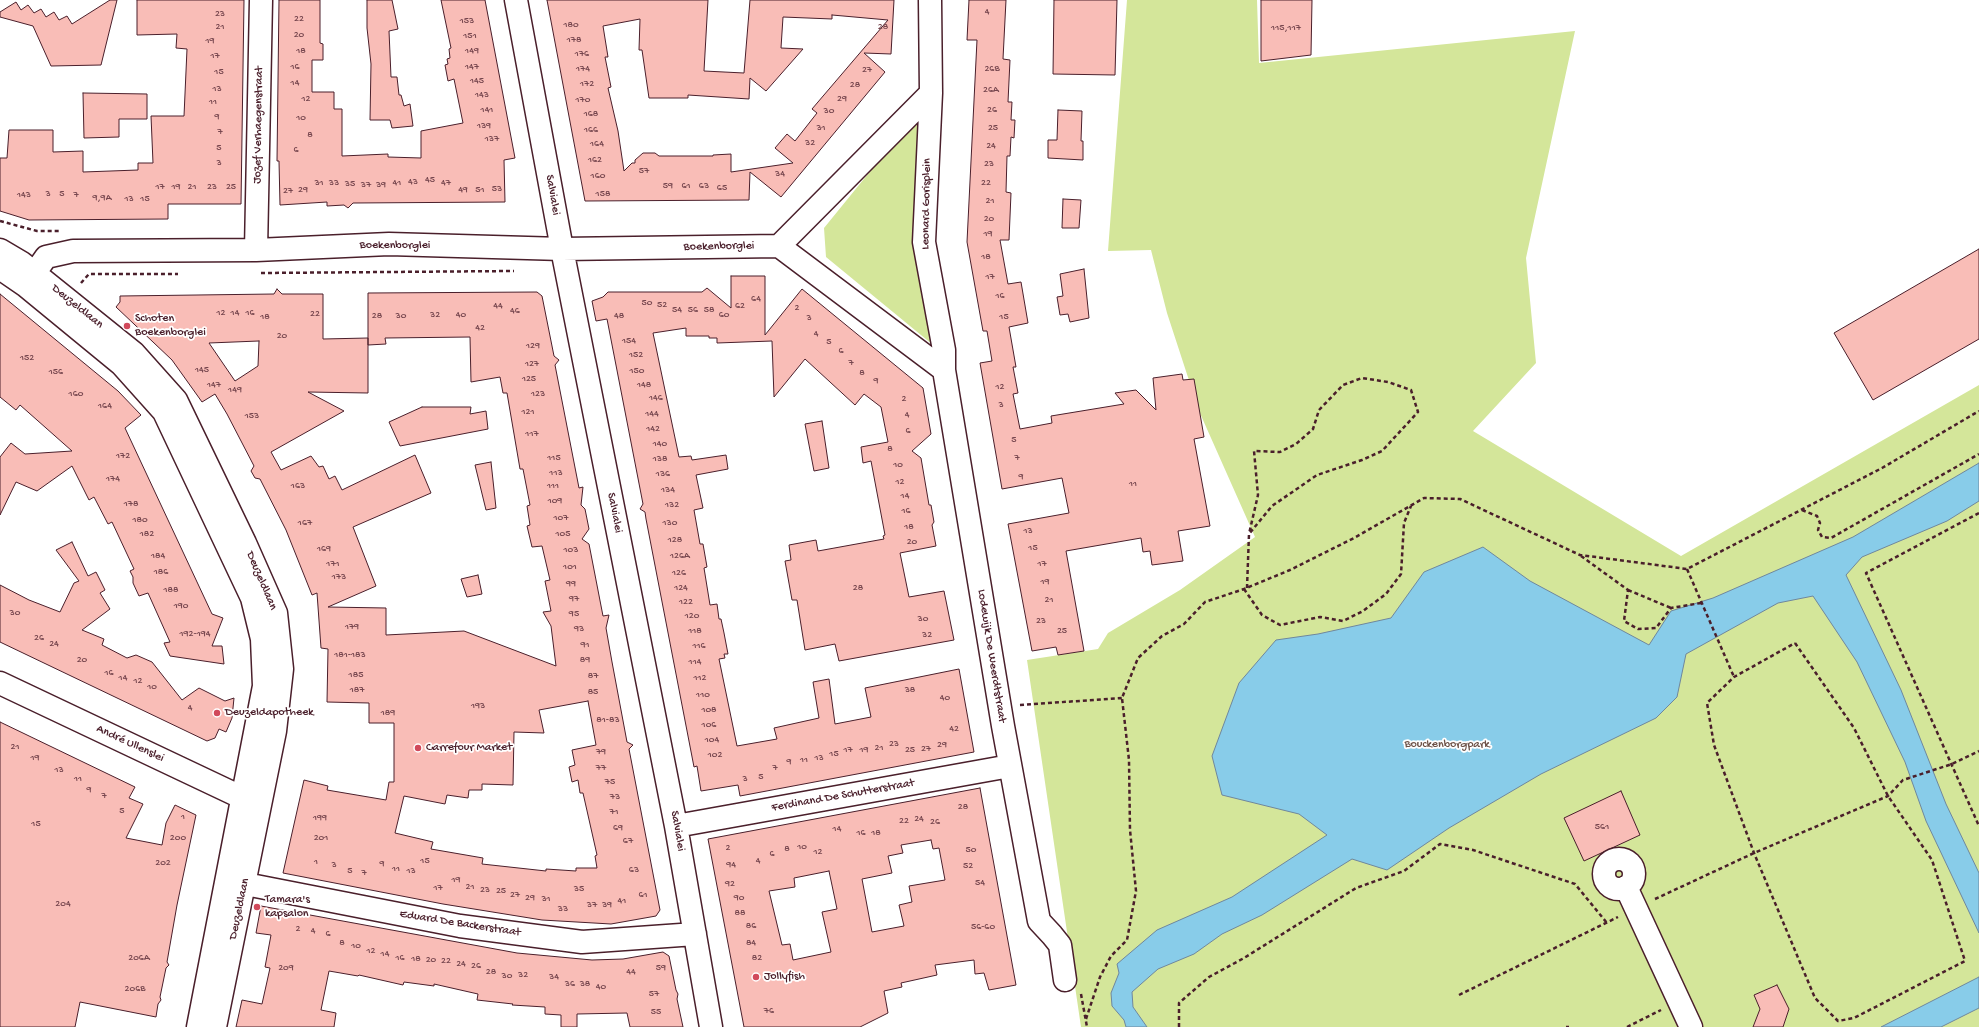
<!DOCTYPE html>
<meta charset="utf-8">
<style>
body{margin:0}
canvas{display:block;background:#fff}
</style>
<canvas width="1979" height="1027"></canvas>
<script>
const context = document.querySelector('canvas').getContext('2d');
context.lineJoin = 'round';
function fill(path, color) {
  context.fillStyle = color;
  context.fill(path, 'evenodd');
}
function shape(rows) {
  const path = new Path2D();
  for (const r of rows) {
    if (r.length === 3) {
      path.moveTo(r[0] + r[2], r[1]);
      path.arc(r[0], r[1], r[2], 0, 2 * Math.PI);
      continue;
    }
    path.moveTo(r[0], r[1]);
    for (let i = 2; i < r.length; i += 2) path.lineTo(r[i], r[i + 1]);
  }
  return path;
}
function strokePath(path, color, width, dash) {
  context.strokeStyle = color;
  context.lineWidth = width;
  context.lineCap = dash ? 'butt' : 'round';
  context.setLineDash(dash || []);
  context.stroke(path);
}
function label(font, color, halo, rows, align = 'center') {
  context.font = font + ' "Gochi Hand",sans-serif';
  context.lineWidth = 3.5;
  context.setLineDash([]);
  context.textBaseline = 'middle';
  context.strokeStyle = halo;
  context.fillStyle = color;
  for (const [text, x, y, turn = 0] of rows) {
    context.save();
    context.translate(x, y);
    context.rotate((+turn || 0) * Math.PI / 180);
    context.textAlign = isNaN(turn) ? turn : align;
    if (halo) context.strokeText(text, 0, 0);
    context.fillText(text, 0, 0);
    context.restore();
  }
}
fill(shape([
 [1127,0,1257,0,1259,63,1575,31,1526,258,1536,363,1473,431,1681,556,1979,385,1979,1027,1081,1027,1027,660,1098,649,1108,633,1180,590,1255,537,1199,411,1167,313,1151,250,1108,251],
 [927,124,938,349,826,257,824,228,907,126]
]), '#d4e69a');
const water = shape([
 [1979,463,1979,501,1947,521,1862,557,1846,575,1901,690,1946,804,1979,873,1979,933,1926,821,1905,762,1857,662,1813,596,1778,603,1686,654,1677,697,1656,718,1541,774,1449,828,1387,870,1352,859,1262,915,1222,934,1194,954,1158,969,1132,992,1133,1007,1147,1027,1126,1027,1124,1020,1112,1006,1111,993,1119,973,1117,964,1157,930,1232,897,1327,835,1299,814,1222,795,1212,756,1239,683,1276,640,1318,634,1391,618,1424,572,1483,547,1530,581,1649,645,1671,611,1713,598,1853,537,1979,463],
 [1979,977,1979,1008,1941,1027,1881,1027,1979,977]
]);
fill(water, '#88cce9');
strokePath(water, '#6f879d', 1);
const building = shape([
 [110,0,117,0,101,65,51,66,33,26,0,17,0,12,16,2,21,10,28,5,34,13,41,9,46,17,54,12,59,20,67,16,72,24,110,0],
 [137,0,244,0,241,204,168,204,168,219,29,220,0,211,0,158,7,158,9,130,53,130,53,152,83,151,83,172,138,170,138,163,153,163,151,116,184,116,187,49,176,48,177,34,137,35,137,0],
 [279,0,320,0,320,43,323,44,323,60,312,60,312,92,334,92,334,109,342,109,342,156,388,154,388,157,421,158,421,131,463,123,454,79,448,81,445,65,448,64,447,59,450,58,449,49,451,48,441,0,485,0,515,158,504,160,505,202,353,203,348,208,344,205,327,206,327,202,280,205,279,161,277,161,279,0],
 [367,0,392,0,398,29,389,31,391,77,397,77,399,95,401,95,404,106,410,104,413,126,392,128,390,120,370,120,371,64,367,28,367,0],
 [547,0,708,0,704,71,744,73,750,0,894,0,891,54,864,53,885,72,781,197,750,172,749,200,585,201,547,0],
 [832,15,888,20,812,109,817,113,795,141,787,134,775,148,793,163,731,172,731,154,713,155,713,156,659,156,655,153,643,153,635,160,635,163,632,163,624,171,618,131,608,88,611,87,605,57,608,57,603,26,640,19,639,50,642,50,649,98,688,98,688,95,749,99,750,78,766,91,803,49,781,48,783,17,832,19,832,15],
 [969,0,1006,0,1003,59,1010,60,1008,102,1012,102,1011,120,1015,120,1014,138,1011,137,1010,156,1007,156,1006,192,1011,193,1009,240,1000,240,1008,284,1021,282,1028,323,1009,327,1016,367,1013,367,1018,393,1013,394,1020,429,1052,423,1051,416,1124,404,1115,393,1136,390,1156,410,1153,378,1182,374,1183,380,1194,379,1204,437,1194,439,1210,526,1178,531,1183,561,1152,565,1150,551,1143,552,1141,538,1066,551,1084,651,1058,655,1056,647,1032,651,1008,524,1069,513,1062,478,1002,489,980,363,992,361,987,331,983,331,967,242,977,40,967,40,969,0],
 [1054,0,1117,0,1115,75,1053,74,1054,0],
 [1261,0,1312,0,1311,55,1261,61,1261,0],
 [83,93,147,94,147,119,119,119,119,137,84,138,83,93],
 [1058,110,1082,111,1081,141,1083,141,1083,160,1048,158,1048,140,1057,140,1058,110],
 [1063,199,1081,200,1079,228,1062,228,1063,199],
 [1979,249,1979,339,1873,400,1834,333,1979,249],
 [1084,269,1089,318,1070,322,1068,314,1060,315,1057,297,1063,296,1060,274,1084,269],
 [731,276,765,276,765,335,802,289,923,388,931,434,912,451,921,458,929,505,931,505,934,522,932,525,936,546,900,553,909,597,944,591,954,640,839,661,835,644,805,650,797,600,792,600,785,561,791,560,789,545,816,540,818,551,884,539,883,536,885,535,871,461,863,463,861,447,888,442,881,407,864,394,855,405,805,359,774,397,772,341,717,343,717,338,709,338,709,336,686,336,686,328,653,333,679,457,691,456,692,460,726,455,728,469,696,475,703,508,694,510,700,544,703,544,707,567,704,568,710,605,717,604,719,619,721,619,724,633,728,654,724,654,725,658,719,659,737,746,777,739,774,728,819,718,813,682,829,679,835,724,871,717,865,688,959,669,974,752,740,796,738,785,701,791,697,766,694,767,646,519,645,512,640,509,643,504,607,319,596,321,592,301,603,297,608,292,702,292,707,288,731,308,731,276],
 [277,289,282,294,323,294,323,339,368,338,368,393,308,392,344,411,271,452,281,470,311,456,319,467,323,466,329,479,335,476,342,490,415,455,431,493,353,527,376,586,328,607,386,608,386,635,464,631,556,666,551,626,543,612,551,611,545,581,550,580,542,546,532,547,527,526,530,525,527,506,530,505,523,469,520,469,507,393,503,393,500,377,471,382,470,337,385,338,386,344,368,345,368,293,537,292,542,296,554,356,559,360,555,365,579,488,583,487,581,505,585,509,589,529,582,539,589,544,603,616,609,615,606,628,612,662,627,742,633,745,629,749,660,910,656,916,611,924,542,920,443,904,283,873,304,780,328,786,327,790,386,800,389,782,394,782,394,723,369,723,369,703,327,702,328,649,321,648,317,593,312,595,286,530,260,479,255,478,251,471,254,466,227,414,215,394,202,402,172,360,116,307,120,302,120,296,274,294,277,289],
 [259,341,258,366,235,381,209,343,259,341],
 [588,701,596,745,572,750,575,765,569,767,572,782,578,780,580,793,583,793,597,855,595,856,597,868,576,868,576,871,546,869,546,871,482,864,483,858,431,849,433,842,395,833,404,796,445,804,447,795,468,798,469,790,482,790,482,784,513,785,514,732,544,733,539,710,588,701],
 [0,294,118,391,141,415,125,428,212,614,223,618,212,646,222,646,224,664,170,656,164,643,170,642,148,593,139,596,133,583,133,577,130,571,134,569,112,522,108,524,94,497,89,500,72,466,37,491,16,482,0,515,0,457,11,443,25,454,72,451,20,405,16,410,0,397,0,294],
 [422,407,471,407,470,414,486,411,488,429,400,446,389,422,422,407],
 [822,421,829,468,814,471,805,424,822,421],
 [491,462,496,508,486,510,475,465,491,462],
 [72,542,88,576,96,572,105,590,100,593,110,609,82,630,104,639,102,645,127,658,136,655,152,662,182,700,199,688,225,701,234,698,232,718,226,732,219,729,215,738,207,741,0,642,0,585,29,600,60,612,74,583,79,581,56,550,72,542],
 [478,575,482,594,467,597,461,579,478,575],
 [0,722,135,787,129,798,143,804,126,838,162,845,166,823,175,805,196,815,177,905,167,962,169,965,166,968,160,997,161,1000,158,1004,156,1017,80,1002,75,1027,0,1027,0,722],
 [980,788,1016,985,989,990,984,973,975,974,974,960,935,965,937,975,901,983,902,987,884,991,888,1013,860,1027,744,1027,708,839,980,788],
 [931,840,933,849,939,848,945,880,909,886,912,902,899,905,904,926,872,932,862,879,892,873,888,856,903,853,901,845,931,840],
 [829,871,837,909,822,912,831,952,793,960,790,944,782,945,769,891,795,887,794,878,829,871],
 [1621,791,1640,835,1584,861,1564,818,1621,791],
 [261,906,517,953,592,960,623,959,663,952,669,956,676,990,678,994,677,999,683,1027,630,1027,627,1013,577,1014,577,1027,561,1027,561,1015,545,1014,545,1007,512,1005,513,1004,477,1000,478,994,434,984,434,986,404,982,403,985,359,975,358,976,329,971,321,1010,336,1013,334,1027,236,1027,242,1000,262,1004,270,968,265,967,271,935,256,933,261,906],
 [1777,985,1789,1009,1783,1027,1753,1027,1760,1009,1754,995,1777,985]
]);
fill(building, '#f9bdb7');
strokePath(building, '#4a1f2b', 1);
const minor = shape([
 [516,0,562,249,676,826,711,1027],
 [930,0,931,93,924,242,944,350,944,370,1003,726,1039,921,1052,935,1060,945,1065,980],
 [779,246,931,93],
 [779,246,944,370],
 [0,250,22,263,134,353,176,400,245,543,276,613,282,669,275,731,215,1027],
 [256,250,261,0],
 [0,268,26,286,121,364,164,412,252,598,262,639,264,686,198,1027],
 [27,284,46,257,73,251,256,250,389,244,562,249,779,246],
 [0,683,243,798,257,802],
 [676,826,1010,766],
 [1619,874,15],
 [230,881,460,926,582,942,695,934],
 [1626,887,1691,1027]
]);
strokePath(minor, '#4a1f2b', 25);
strokePath(shape([
 [0,221,37,231,60,231],
 [261,273,514,271],
 [81,283,89,274,178,274],
 [1802,510,1817,516,1820,523,1818,530,1822,537,1831,538,1979,454],
 [1979,513,1866,573,1979,826],
 [1581,556,1628,590,1624,621,1638,629,1656,628,1671,608,1701,603],
 [1687,569,1734,677],
 [1247,588,1249,534,1272,506,1317,475,1362,460,1382,451,1418,412,1411,390,1388,382,1362,378,1343,385,1319,410,1313,429,1296,444,1280,452,1254,451,1258,495,1249,534],
 [1244,589,1262,615,1280,625,1320,617,1343,621,1363,611,1386,594,1401,574,1404,523,1411,506],
 [1628,590,1671,608],
 [1795,643,1854,728,1888,796,1932,860,1965,961,1854,1018,1838,1021,1815,998,1754,853,1714,745,1707,703,1734,677,1795,643],
 [1020,705,1122,698],
 [1655,899,1754,853,1888,796,1903,780,1952,764,1979,751],
 [1081,994,1087,1027],
 [1459,995,1618,917],
 [1086,1019,1100,977,1111,956,1127,940,1136,891,1130,830,1129,760,1122,698,1138,658,1162,636,1184,624,1205,602,1244,589,1290,570,1354,538,1424,498,1460,499,1580,555,1687,569,1882,468,1979,411],
 [1179,1027,1179,1003,1209,977,1244,958,1356,888,1404,871,1440,844,1473,850,1575,884,1607,923],
 [1566,1027,1569,1027],
 [1627,1027,1661,1010]
]), '#4a1f2b', 2.5, [4, 3]);
strokePath(minor, '#fff', 22);
for (const [x, y, r, color] of [
 [127,326,4,"#d1495b"],
 [217,713,4,"#d1495b"],
 [418,748,4,"#d1495b"],
 [257,907,4,"#d1495b"],
 [756,977,4,"#d1495b"]
]) {
  const dot = new Path2D();
  dot.arc(x, y, r, 0, 2 * Math.PI);
  context.fillStyle = color;
  context.fill(dot);
  strokePath(dot, '#fff', 1.5);
}
label('10px', '#76464e', null, [
 ["4",987,12],
 ["23",220,14],
 ["22",299,19],
 ["153",467,21],
 ["180",571,25],
 ["21",220,27],
 ["28",883,27],
 ["115,117",1286,28],
 ["20",299,35],
 ["151",470,36],
 ["178",574,40],
 ["19",210,41],
 ["18",301,51],
 ["149",472,51],
 ["176",582,54],
 ["17",215,56],
 ["16",295,67],
 ["147",472,67],
 ["174",583,69],
 ["26B",992,69],
 ["27",867,70],
 ["15",219,72],
 ["145",477,81],
 ["14",295,83],
 ["172",587,84],
 ["28",855,85],
 ["13",217,89],
 ["26A",991,90],
 ["143",482,95],
 ["12",306,99],
 ["29",842,99],
 ["170",583,100],
 ["11",213,102],
 ["141",487,110],
 ["26",992,110],
 ["30",829,111],
 ["168",591,114],
 ["9",217,117],
 ["10",301,118],
 ["139",484,126],
 ["31",821,128],
 ["25",993,128],
 ["166",591,130],
 ["7",220,132],
 ["8",310,135],
 ["137",492,139],
 ["32",810,143],
 ["164",597,144],
 ["24",991,146],
 ["5",219,148],
 ["6",296,150],
 ["162",595,160],
 ["3",219,163],
 ["23",989,164],
 ["57",644,171],
 ["34",780,174],
 ["160",598,176],
 ["45",430,180],
 ["43",413,182],
 ["31",319,183],
 ["33",334,183],
 ["41",397,183],
 ["47",446,183],
 ["22",986,183],
 ["35",350,184],
 ["37",366,185],
 ["39",381,185],
 ["59",668,186],
 ["61",686,186],
 ["63",704,186],
 ["17",160,187],
 ["19",176,187],
 ["21",192,187],
 ["23",212,187],
 ["25",231,187],
 ["65",722,188],
 ["53",497,189],
 ["29",303,190],
 ["49",463,190],
 ["51",480,190],
 ["27",288,191],
 ["3",48,194],
 ["5",62,194],
 ["158",603,194],
 ["143",24,195],
 ["7",76,195],
 ["9,9A",102,198],
 ["13",129,199],
 ["15",145,199],
 ["21",990,201],
 ["20",989,219],
 ["19",988,234],
 ["18",986,257],
 ["17",990,277],
 ["16",1000,296],
 ["64",756,299],
 ["50",647,303],
 ["52",662,305],
 ["44",498,306],
 ["62",740,306],
 ["2",797,308],
 ["54",677,310],
 ["56",693,310],
 ["58",709,310],
 ["46",515,311],
 ["12",221,313],
 ["14",235,313],
 ["16",250,313],
 ["22",315,314],
 ["32",435,315],
 ["40",461,315],
 ["60",724,315],
 ["28",377,316],
 ["30",401,316],
 ["48",619,316],
 ["18",265,317],
 ["15",1004,317],
 ["3",809,318],
 ["42",480,328],
 ["4",816,334],
 ["20",282,336],
 ["154",629,341],
 ["5",829,342],
 ["129",533,346],
 ["6",841,351],
 ["152",636,355],
 ["152",27,358],
 ["7",851,363],
 ["127",532,364],
 ["145",202,370],
 ["150",637,371],
 ["156",56,372],
 ["8",862,373],
 ["125",529,379],
 ["9",876,381],
 ["147",214,385],
 ["148",644,385],
 ["12",1000,387],
 ["149",235,390],
 ["160",76,394],
 ["123",538,394],
 ["146",656,398],
 ["2",904,399],
 ["3",1001,405],
 ["164",105,406],
 ["121",528,412],
 ["144",652,414],
 ["4",907,415],
 ["153",252,416],
 ["142",653,429],
 ["6",908,431],
 ["117",532,434],
 ["5",1014,440],
 ["140",660,444],
 ["8",890,449],
 ["172",123,456],
 ["115",554,458],
 ["7",1017,458],
 ["138",660,459],
 ["10",898,465],
 ["113",556,473],
 ["136",663,474],
 ["9",1021,477],
 ["174",113,479],
 ["12",900,482],
 ["11",1133,484],
 ["163",298,486],
 ["111",553,486],
 ["134",668,490],
 ["14",905,496],
 ["109",555,501],
 ["178",131,504],
 ["132",672,505],
 ["16",906,511],
 ["107",561,518],
 ["180",140,520],
 ["167",305,523],
 ["130",670,523],
 ["18",909,527],
 ["13",1028,531],
 ["182",147,534],
 ["105",563,534],
 ["128",675,540],
 ["20",912,542],
 ["15",1033,548],
 ["169",324,549],
 ["103",571,550],
 ["184",158,556],
 ["126A",680,556],
 ["171",333,564],
 ["17",1042,564],
 ["101",570,567],
 ["186",161,572],
 ["126",679,573],
 ["173",339,577],
 ["19",1045,582],
 ["99",571,584],
 ["124",681,588],
 ["28",858,588],
 ["188",171,590],
 ["97",574,599],
 ["21",1049,600],
 ["122",686,602],
 ["190",181,606],
 ["30",15,613],
 ["95",574,614],
 ["120",692,616],
 ["30",923,619],
 ["23",1041,621],
 ["179",352,627],
 ["93",579,629],
 ["118",695,631],
 ["25",1062,631],
 ["192-194",195,634],
 ["32",927,635],
 ["26",39,638],
 ["24",54,644],
 ["91",585,645],
 ["116",699,646],
 ["181-183",350,655],
 ["20",82,660],
 ["89",585,660],
 ["114",695,662],
 ["16",109,673],
 ["185",356,675],
 ["87",593,676],
 ["14",123,678],
 ["112",700,678],
 ["12",138,681],
 ["10",152,687],
 ["187",357,690],
 ["38",910,690],
 ["85",593,692],
 ["110",703,695],
 ["40",945,698],
 ["193",478,706],
 ["4",190,708],
 ["108",709,710],
 ["189",388,713],
 ["81-83",608,720],
 ["106",709,725],
 ["42",954,729],
 ["104",712,740],
 ["23",894,744],
 ["29",942,745],
 ["21",15,747],
 ["21",879,748],
 ["27",926,749],
 ["17",848,750],
 ["19",864,750],
 ["25",910,750],
 ["79",601,752],
 ["15",834,754],
 ["102",715,755],
 ["19",35,758],
 ["13",819,758],
 ["11",804,760],
 ["9",789,762],
 ["77",601,768],
 ["7",775,768],
 ["13",59,770],
 ["5",761,777],
 ["11",78,779],
 ["3",745,779],
 ["75",610,782],
 ["9",89,790],
 ["7",104,796],
 ["73",615,797],
 ["28",963,807],
 ["5",122,811],
 ["71",614,812],
 ["1",183,817],
 ["199",320,818],
 ["24",919,819],
 ["22",904,821],
 ["26",935,822],
 ["15",36,824],
 ["561",1602,827],
 ["69",618,828],
 ["14",837,829],
 ["16",861,833],
 ["18",876,833],
 ["200",178,838],
 ["201",321,838],
 ["67",628,841],
 ["10",802,847],
 ["2",728,848],
 ["8",787,849],
 ["50",971,850],
 ["12",818,852],
 ["6",772,854],
 ["15",425,861],
 ["4",758,861],
 ["1",316,862],
 ["202",163,863],
 ["9",382,864],
 ["3",334,865],
 ["94",731,865],
 ["52",968,866],
 ["11",396,869],
 ["63",634,870],
 ["5",350,871],
 ["13",411,871],
 ["7",364,873],
 ["19",456,880],
 ["54",980,883],
 ["92",730,884],
 ["21",470,887],
 ["17",438,888],
 ["35",579,889],
 ["23",485,890],
 ["25",501,891],
 ["27",515,895],
 ["61",643,895],
 ["29",530,898],
 ["90",739,898],
 ["31",546,899],
 ["41",622,901],
 ["204",63,904],
 ["37",592,905],
 ["39",607,905],
 ["33",563,909],
 ["88",740,913],
 ["86",751,926],
 ["56-60",983,927],
 ["2",298,929],
 ["4",313,931],
 ["6",328,934],
 ["8",342,943],
 ["84",751,943],
 ["10",356,946],
 ["12",371,951],
 ["14",385,954],
 ["206A",139,958],
 ["16",400,958],
 ["82",757,958],
 ["18",416,959],
 ["20",431,960],
 ["22",446,961],
 ["24",461,964],
 ["26",476,966],
 ["209",286,968],
 ["59",661,968],
 ["28",491,972],
 ["44",631,972],
 ["32",523,975],
 ["30",507,976],
 ["34",554,977],
 ["36",570,984],
 ["38",585,984],
 ["40",601,987],
 ["206B",135,989],
 ["57",654,994],
 ["76",769,1011],
 ["55",656,1012]
]);
label('12px', '#4a1f2b', '#fff', [
 ["Jozef Verhaegenstraat",259,125,-89],
 ["Salvialei",552,195,80],
 ["Leonard Gorisplein",927,204,-89],
 ["Boekenborglei",395,246],
 ["Boekenborglei",719,247,-1],
 ["Deuzeldlaan",77,307,39],
 ["Salvialei",614,513,79],
 ["Deuzeldlaan",261,581,67],
 ["Lodewijk De Weerdtstraat",991,656,81],
 ["André Ullenslei",130,744,25],
 ["Ferdinand De Schutterstraat",843,796,-10],
 ["Salvialei",677,831,80],
 ["Deuzeldlaan",240,909,-78],
 ["Eduard De Backerstraat",460,924,9]
]);
label('12px', '#4a1f2b', '#fff', [
 ["Schoten",135,319],
 ["Boekenborglei",135,333],
 ["Deuzeldapotheek",225,713],
 ["Carrefour Market",426,748],
 ["Tamara's",265,900],
 ["kapsalon",265,914],
 ["Jollyfish",764,977]
], 'left');
label('12px', '#6c5147', '#fff', [
 ["Bouckenborgpark",1447,745]
]);
</script>
